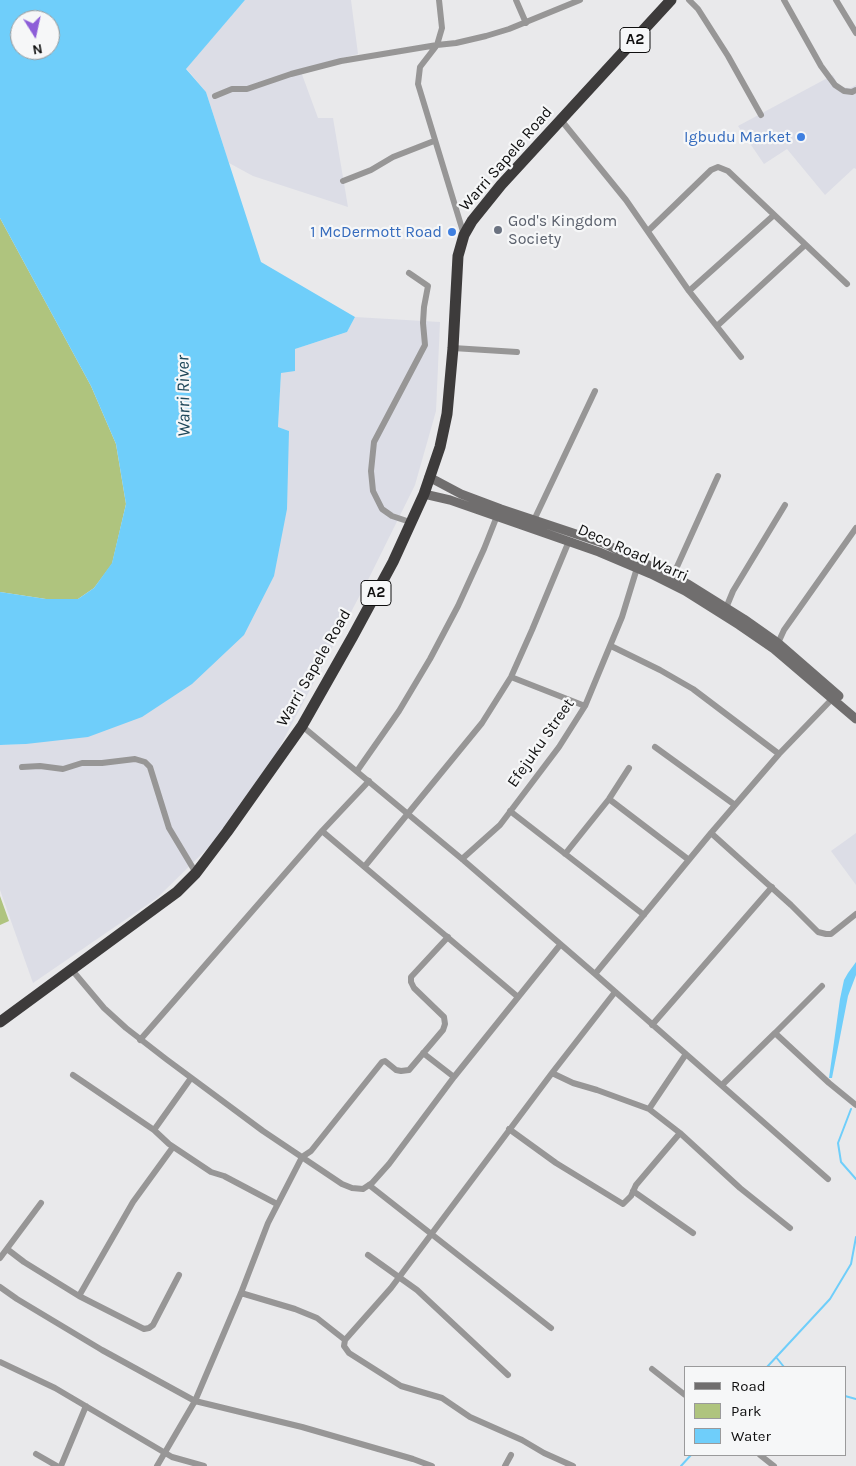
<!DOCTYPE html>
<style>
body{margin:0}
#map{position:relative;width:856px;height:1466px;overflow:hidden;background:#e9e9eb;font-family:Karla,sans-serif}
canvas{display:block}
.legend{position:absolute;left:684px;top:1366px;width:162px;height:90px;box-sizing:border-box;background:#f6f7f8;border:1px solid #9a9a9b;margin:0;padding:6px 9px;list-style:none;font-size:15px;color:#0f0f0f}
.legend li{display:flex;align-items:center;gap:10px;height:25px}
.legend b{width:25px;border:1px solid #9a9a9b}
.north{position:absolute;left:10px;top:10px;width:50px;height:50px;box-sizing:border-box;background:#f6f7f8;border:1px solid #9a9a9b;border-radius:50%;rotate:170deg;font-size:14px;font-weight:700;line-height:20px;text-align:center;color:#0f0f0f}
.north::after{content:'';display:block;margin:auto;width:18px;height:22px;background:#8d5ed8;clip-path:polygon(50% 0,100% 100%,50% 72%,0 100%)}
</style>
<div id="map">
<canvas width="856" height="1466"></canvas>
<ul class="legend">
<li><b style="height:6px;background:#706e6e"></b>Road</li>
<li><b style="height:14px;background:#afc47e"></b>Park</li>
<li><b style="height:14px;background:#6fcefa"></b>Water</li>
</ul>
<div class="north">N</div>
</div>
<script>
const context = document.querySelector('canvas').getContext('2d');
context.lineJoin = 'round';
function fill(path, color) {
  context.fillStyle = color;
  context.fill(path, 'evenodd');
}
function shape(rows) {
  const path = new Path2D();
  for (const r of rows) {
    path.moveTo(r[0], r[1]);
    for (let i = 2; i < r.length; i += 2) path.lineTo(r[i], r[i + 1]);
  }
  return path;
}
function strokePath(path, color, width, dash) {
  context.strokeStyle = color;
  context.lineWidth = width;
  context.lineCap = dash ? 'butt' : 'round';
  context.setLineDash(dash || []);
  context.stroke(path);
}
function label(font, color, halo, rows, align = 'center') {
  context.font = font + ' Karla,sans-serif';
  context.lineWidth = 4.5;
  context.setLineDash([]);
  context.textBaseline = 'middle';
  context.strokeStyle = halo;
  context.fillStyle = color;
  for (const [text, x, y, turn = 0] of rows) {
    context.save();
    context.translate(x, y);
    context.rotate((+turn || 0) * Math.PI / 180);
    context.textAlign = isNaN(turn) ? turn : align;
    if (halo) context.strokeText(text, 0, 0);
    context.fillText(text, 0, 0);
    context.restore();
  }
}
fill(shape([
 [245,0,351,0,358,54,300,69,318,118,333,118,348,207,253,176,229,163,206,92,186,68],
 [833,75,839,87,850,88,856,85,856,169,854,168,825,195,787,149,764,164,738,126],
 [355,317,440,322,436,411,415,485,369,578,277,752,211,845,157,898,33,983,0,890,0,745,26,744,289,431,278,427,281,373,295,349,347,332],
 [856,833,856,885,831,851]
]), '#dcdde6');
fill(shape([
 [0,218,91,386,116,444,126,504,112,564,94,588,78,599,46,599,0,592],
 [0,896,9,921,0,925]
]), '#afc47e');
fill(shape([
 [0,0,245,0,186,69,206,92,261,262,355,317,347,332,295,349,295,371,281,373,278,427,289,431,287,509,274,576,244,635,192,684,142,717,88,737,26,744,0,745,0,592,46,599,78,599,94,588,112,563,126,504,116,444,91,386,0,218],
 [20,20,50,20,50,50,20,50],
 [856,962,856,975,848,996,832,1078,829,1078,840,999,844,980,848,973]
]), '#6fcefa');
strokePath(shape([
 [851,1109,838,1143,841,1162,856,1179],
 [776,1357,784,1367],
 [767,1367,830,1299,851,1264,856,1237],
 [845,1396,856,1399],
 [681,1466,691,1455]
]), '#6fcefa', 2);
strokePath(shape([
 [439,0,442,28,437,45,420,67,418,84,464,235],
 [516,0,526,23],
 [689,0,698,9,728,56,761,115],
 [784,0,821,66,835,85,844,91,852,92,856,90],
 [836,0,856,33],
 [215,96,232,89,247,89,291,74,341,61,437,45,456,43,486,36,509,29,580,0],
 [561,120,626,200,689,291,741,357],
 [343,181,371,170,393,157,434,141],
 [648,231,711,170,718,167,728,171,847,284],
 [409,273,428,286,424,307,423,323,425,345,374,442,371,471,373,491,382,509,392,516,410,522],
 [689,291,774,215],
 [717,326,805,245],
 [453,348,517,352],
 [534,520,595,391],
 [671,580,718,476],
 [726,608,733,591,785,505],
 [778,643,784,630,856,528],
 [611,646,660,670,693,689,779,754],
 [511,677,585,706],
 [302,726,462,859,595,974],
 [655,747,735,805],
 [22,767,40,766,63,769,82,763,102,763,135,759,145,762,150,767,169,828,196,873],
 [357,771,399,711,430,659,458,606,484,549,497,516],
 [369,781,322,831,518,997],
 [609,799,689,860],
 [510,811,644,915],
 [711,833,791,905,818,932,826,934,831,934,856,914],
 [565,854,609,799,629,768],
 [462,859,500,825,559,747,585,706,622,617,637,568],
 [365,866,482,723,511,677,532,630,569,541],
 [72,970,104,1008,126,1028,166,1059,263,1131,342,1184,352,1188,363,1189,372,1183,389,1164,454,1077,560,945],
 [652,1025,772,887],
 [775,1033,822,986],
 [140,1040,322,831],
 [423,1053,454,1077],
 [552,1073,573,1083,597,1090,649,1109,680,1133,740,1188,790,1228],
 [73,1075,154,1130,191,1078],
 [722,1085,775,1033,829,1083,856,1105],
 [649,1109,686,1054],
 [509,1129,556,1163,623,1204,631,1196,636,1185,680,1133],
 [154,1130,169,1144,211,1172,224,1176,277,1204],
 [828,1179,595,974,711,833,779,754,833,698],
 [369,1185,551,1328],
 [633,1191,693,1233],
 [7,1249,24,1262,79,1296,144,1329,149,1328,153,1325,179,1275],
 [368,1255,417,1290,508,1375],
 [0,1258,41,1203],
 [0,1287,17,1299,102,1350,195,1401,302,1427,413,1459,432,1466],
 [241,1293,295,1309,317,1318,345,1340,344,1346,349,1353,401,1386,442,1398,470,1417,522,1440,544,1453,573,1466],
 [79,1296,133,1202,173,1147],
 [345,1340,391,1288,552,1073,615,992],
 [0,1362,55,1388,172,1457,204,1466],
 [652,1369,685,1395],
 [36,1454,57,1466],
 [760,1455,774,1466],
 [61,1466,86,1406],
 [157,1466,195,1401,241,1293,268,1223,302,1157,311,1151,382,1062,385,1061,396,1070,401,1071,409,1070,443,1030,445,1024,444,1017,414,988,411,982,411,977,448,937],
 [505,1466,511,1455]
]), '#979696', 6);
strokePath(shape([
 [429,477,461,494,501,509,603,543,688,584,744,619,778,643,839,696],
 [424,494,450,500,599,552,651,574,685,591,739,625,774,649,856,719]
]), '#706e6e', 9);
strokePath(shape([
 [0,1022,177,892,196,873,227,832,302,726,353,636,393,562,424,494,440,447,447,414,453,348,458,256,464,235,472,221,501,185,671,0]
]), '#3d3b3b', 11);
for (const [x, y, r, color] of [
 [801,137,5,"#3f7fe0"],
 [498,230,5,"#6b7280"],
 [452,232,5,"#3f7fe0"]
]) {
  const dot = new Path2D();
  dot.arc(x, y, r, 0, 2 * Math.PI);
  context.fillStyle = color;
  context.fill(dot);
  strokePath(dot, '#f6f7f8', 2);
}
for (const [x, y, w] of [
 [635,40,30],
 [376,593,30]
]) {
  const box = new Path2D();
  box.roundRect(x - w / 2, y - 12.5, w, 25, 4);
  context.fillStyle = '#f6f7f8';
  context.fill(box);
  strokePath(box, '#0f0f0f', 1);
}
label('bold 15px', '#0f0f0f', null, [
 ["A2",635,40],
 ["A2",376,593]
]);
label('16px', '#366cbe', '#f6f7f8', [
 ["Igbudu Market",791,137],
 ["1 McDermott Road",442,232]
], 'right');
label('16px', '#0f0f0f', '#f6f7f8', [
 ["Warri Sapele Road",506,159,-49],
 ["Deco Road Warri",633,553,24],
 ["Warri Sapele Road",314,668,-60],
 ["Efejuku Street",541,743,-55]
]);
label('16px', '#5b616d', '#f6f7f8', [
 ["God's Kingdom",508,221],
 ["Society",508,239]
], 'left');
label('italic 18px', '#1f485a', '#f6f7f8', [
 ["Warri River",184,396,-91]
]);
</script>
